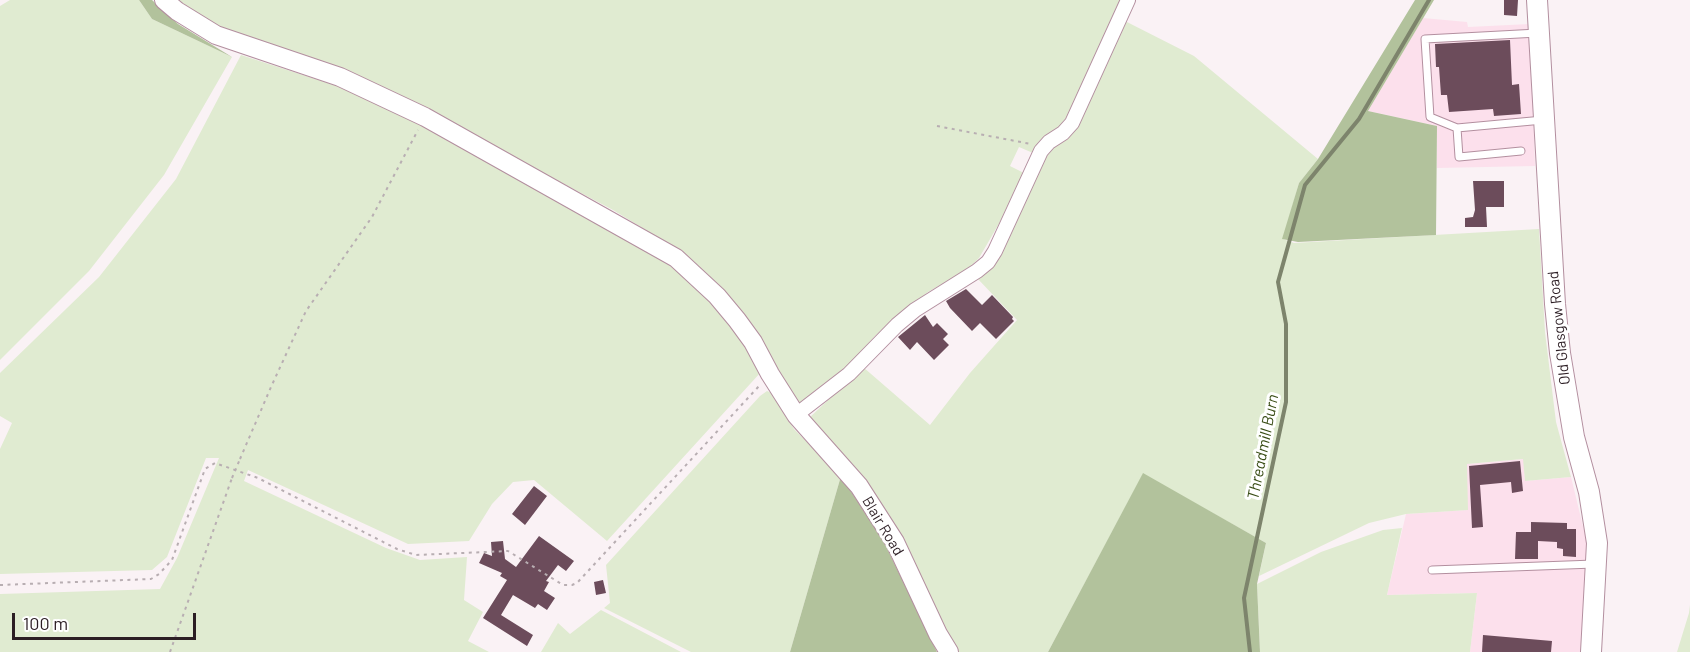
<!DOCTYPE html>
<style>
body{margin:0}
#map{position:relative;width:1690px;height:652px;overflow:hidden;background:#faf2f5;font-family:Barlow,sans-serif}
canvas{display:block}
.scale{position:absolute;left:12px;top:613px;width:184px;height:27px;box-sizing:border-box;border:3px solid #2c1e24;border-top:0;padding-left:8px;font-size:18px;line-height:21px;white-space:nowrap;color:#2c1e24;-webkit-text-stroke:4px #fff;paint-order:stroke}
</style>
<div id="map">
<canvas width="1690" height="652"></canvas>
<div class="scale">100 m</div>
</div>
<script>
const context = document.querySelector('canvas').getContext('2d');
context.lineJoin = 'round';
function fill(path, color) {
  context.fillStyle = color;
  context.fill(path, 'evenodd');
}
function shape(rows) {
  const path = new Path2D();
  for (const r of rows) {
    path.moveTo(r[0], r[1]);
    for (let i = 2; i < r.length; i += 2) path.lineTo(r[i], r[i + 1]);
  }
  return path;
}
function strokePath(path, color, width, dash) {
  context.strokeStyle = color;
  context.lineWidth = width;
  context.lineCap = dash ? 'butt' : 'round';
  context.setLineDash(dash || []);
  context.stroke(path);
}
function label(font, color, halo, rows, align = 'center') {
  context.font = font + ' Barlow,sans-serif';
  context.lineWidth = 6;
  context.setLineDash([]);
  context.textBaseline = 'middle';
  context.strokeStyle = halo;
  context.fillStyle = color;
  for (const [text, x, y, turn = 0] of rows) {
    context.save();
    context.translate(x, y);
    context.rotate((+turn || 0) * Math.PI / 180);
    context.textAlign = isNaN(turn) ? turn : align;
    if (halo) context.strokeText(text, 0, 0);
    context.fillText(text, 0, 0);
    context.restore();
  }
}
fill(shape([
 [1423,18,1467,22,1468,27,1530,24,1535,166,1437,168,1437,126,1368,111],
 [1524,459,1525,481,1571,477,1587,543,1583,652,1470,652,1477,593,1387,595,1406,514,1467,510,1467,464]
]), '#fce0ec');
fill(shape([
 [10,0,139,0,152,19,232,57,164,175,89,271,0,360,0,6],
 [178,0,1123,0,1067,120,1033,153,1019,147,1010,166,1024,173,1011,203,979,258,967,270,928,292,875,336,843,372,802,404,796,402,766,349,740,310,719,285,680,251,613,210,430,113,221,27,193,12],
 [1123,20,1194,56,1318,159,1299,183,1283,239,1294,243,1539,229,1545,332,1556,422,1571,477,1525,481,1523,459,1467,464,1468,510,1406,514,1369,523,1259,576,1266,543,1143,474,1048,652,957,652,808,419,863,367,930,425,970,373,1017,320,976,277,1044,155,1058,142],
 [241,55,337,86,374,100,435,130,673,264,727,317,761,372,607,541,534,480,513,482,492,504,469,541,408,544,248,470,244,481,386,548,420,560,467,557,464,600,483,612,468,641,489,652,0,652,0,594,160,589,177,558,219,458,206,458,167,557,152,570,0,574,0,449,12,423,0,416,0,373,99,277,176,179],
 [767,391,772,393,794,429,841,476,790,652,691,652,604,608,610,603,606,565,760,396],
 [1402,528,1387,595,1477,593,1470,652,1260,652,1257,584,1321,552,1383,530],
 [1690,605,1690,652,1677,652,1689,613],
 [601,610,681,652,541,652,558,623,570,634]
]), '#e0ebd1');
fill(shape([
 [139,0,152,0,178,24,232,57,152,19],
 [1415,0,1434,0,1368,111,1437,126,1436,235,1298,242,1282,239,1299,183,1318,159],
 [1143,473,1266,543,1257,584,1260,652,1048,652],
 [841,476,884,542,937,652,790,652]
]), '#b2c29c');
strokePath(shape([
 [1250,652,1244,598,1286,402,1286,324,1278,282,1305,185,1359,119,1429,0]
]), '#7d846c', 4);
fill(shape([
 [1504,0,1518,0,1517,16,1504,15],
 [1510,40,1512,85,1519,84,1521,114,1494,116,1493,109,1449,112,1447,95,1441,95,1439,67,1436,67,1435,44],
 [1473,181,1504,181,1504,207,1486,207,1487,227,1465,227,1465,218,1473,217,1475,210],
 [966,289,982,305,992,295,1013,317,1012,319,1014,321,996,339,980,323,972,331,950,308,946,301],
 [925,315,933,327,937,323,948,334,943,339,949,345,934,360,917,342,910,350,898,337],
 [1520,461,1523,491,1512,493,1511,482,1480,485,1483,527,1472,528,1469,466],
 [534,486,547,496,525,525,512,514],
 [1531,522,1567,523,1567,529,1576,529,1576,557,1563,556,1563,549,1557,548,1557,542,1538,541,1538,559,1515,559,1516,532,1531,532],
 [539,536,574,561,566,571,558,565,546,581,549,582,544,591,555,598,547,610,538,604,535,608,513,595,501,615,533,635,527,646,483,618,507,580,500,576,502,573,479,563,484,553,492,556,491,542,503,541,505,559,516,567],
 [603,580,606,593,596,595,594,582],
 [1483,635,1552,641,1551,652,1482,652]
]), '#6c4c5b');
const service = shape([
 [1457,128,1430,117,1425,39,1538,33],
 [1521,151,1459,157,1457,128,1543,120],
 [1432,570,1594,564]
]);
const minor = shape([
 [796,415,849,374,897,325,915,310,977,271,988,262,995,251,1041,151,1049,142,1063,133,1072,123,1128,0]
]);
const tertiary = shape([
 [164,0,177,11,216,35,340,77,425,117,676,258,717,296,737,320,753,342,770,374,796,415,859,486,895,542,938,634,949,652]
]);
const secondary = shape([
 [1537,0,1555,304,1560,353,1574,437,1589,492,1597,543,1591,652]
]);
strokePath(service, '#b38f9f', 9);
strokePath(minor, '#b38f9f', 16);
strokePath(tertiary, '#b38f9f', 20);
strokePath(secondary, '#b38f9f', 22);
strokePath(shape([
 [937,126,1031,144],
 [240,459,271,387,306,311,372,217,418,130],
 [0,585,151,579,159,574,172,560,205,469,215,463,258,478,397,549,416,555,508,551,563,585,572,585,577,583,760,385],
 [170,652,232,478]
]), '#b8aeb2', 2, [3, 4.5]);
strokePath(service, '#fff', 7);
strokePath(minor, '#fff', 14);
strokePath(tertiary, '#fff', 18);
strokePath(secondary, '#fff', 20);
strokePath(shape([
 [232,478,240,459]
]), '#b8aeb2', 2, [3, 4.5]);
label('15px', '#2c1e24', '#fff', [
 ["Old Glasgow Road",1559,328,-96],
 ["Blair Road",883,526,59]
]);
label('italic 16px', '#394d15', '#fff', [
 ["Threadmill Burn",1263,447,-79]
]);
</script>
